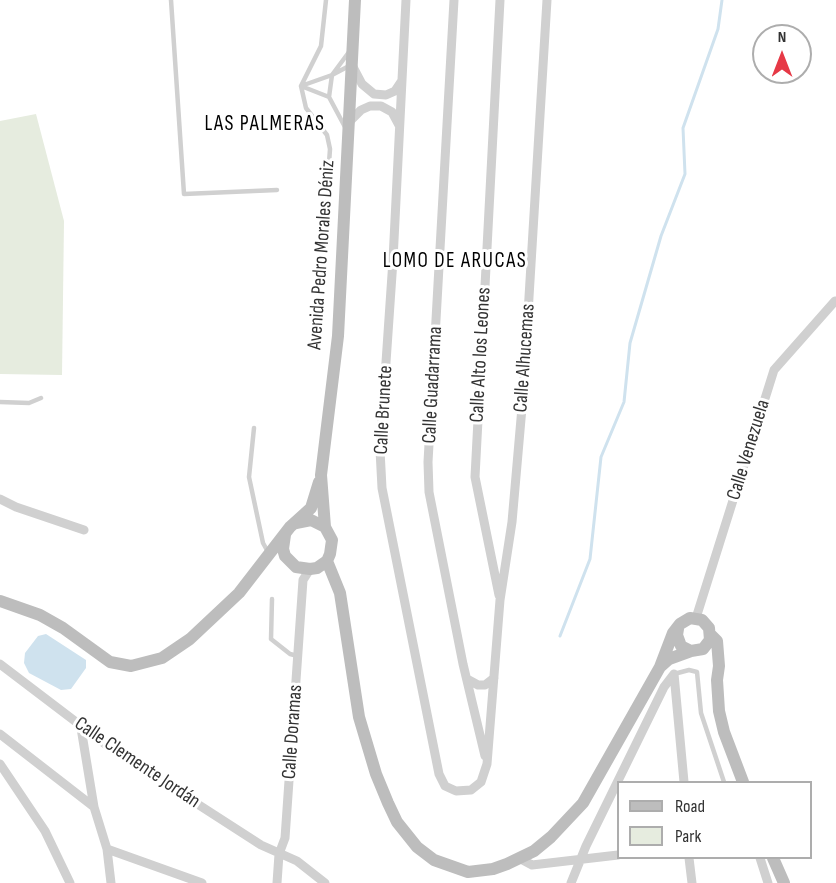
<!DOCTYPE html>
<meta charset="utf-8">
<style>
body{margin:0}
#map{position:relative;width:836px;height:883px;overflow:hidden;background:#fff;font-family:"Sofia Sans Condensed",sans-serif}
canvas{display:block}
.legend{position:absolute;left:617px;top:781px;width:195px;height:78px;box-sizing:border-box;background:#fff;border:2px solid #adadad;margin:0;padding:8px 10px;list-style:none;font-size:18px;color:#333}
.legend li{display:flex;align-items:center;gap:12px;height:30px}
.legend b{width:30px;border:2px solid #adadad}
.north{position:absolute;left:752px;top:24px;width:60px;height:60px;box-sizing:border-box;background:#fff;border:2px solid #adadad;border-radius:50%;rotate:0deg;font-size:16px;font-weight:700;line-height:24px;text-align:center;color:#333}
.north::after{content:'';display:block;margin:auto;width:21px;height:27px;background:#e63946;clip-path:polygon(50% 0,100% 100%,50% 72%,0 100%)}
</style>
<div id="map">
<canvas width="836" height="883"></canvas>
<ul class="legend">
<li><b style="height:8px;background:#bdbdbd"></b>Road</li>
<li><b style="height:16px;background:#e6ecdf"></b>Park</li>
</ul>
<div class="north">N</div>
</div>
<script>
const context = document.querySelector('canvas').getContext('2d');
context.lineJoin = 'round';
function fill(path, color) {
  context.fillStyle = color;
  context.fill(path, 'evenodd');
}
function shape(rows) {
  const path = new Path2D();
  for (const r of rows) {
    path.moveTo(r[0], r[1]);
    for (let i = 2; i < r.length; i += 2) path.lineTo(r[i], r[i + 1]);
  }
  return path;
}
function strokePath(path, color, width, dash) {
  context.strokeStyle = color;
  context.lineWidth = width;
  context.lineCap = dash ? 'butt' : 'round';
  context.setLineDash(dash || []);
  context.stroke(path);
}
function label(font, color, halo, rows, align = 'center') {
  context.font = font + ' "Sofia Sans Condensed",sans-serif';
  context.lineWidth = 6;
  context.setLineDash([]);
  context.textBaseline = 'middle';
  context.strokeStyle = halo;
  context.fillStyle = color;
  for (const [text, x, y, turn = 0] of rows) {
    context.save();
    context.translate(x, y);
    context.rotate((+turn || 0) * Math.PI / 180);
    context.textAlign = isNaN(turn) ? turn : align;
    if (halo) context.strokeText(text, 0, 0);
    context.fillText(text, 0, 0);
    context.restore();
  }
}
fill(shape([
 [36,114,64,221,62,375,0,374,0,121]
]), '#e6ecdf');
fill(shape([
 [46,634,86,660,86,668,71,689,61,690,29,673,24,663,25,653,38,636]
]), '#cfe2ee');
strokePath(shape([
 [560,636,590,559,601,457,624,402,630,343,661,236,685,174,683,128,718,29,722,0]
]), '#cfe2ee', 3);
strokePath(shape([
 [171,0,184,194,277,190],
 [329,97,301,86,332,75,349,66],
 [345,127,329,97,332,75,349,52],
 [322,263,330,149,327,135,306,108,301,86,321,46,326,0],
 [0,402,29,403,41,398],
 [254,428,249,477,263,543,268,552],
 [272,599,271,639,290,654,298,656],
 [674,674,689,670,697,672,701,713,724,782]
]), '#d0d0d0', 4.5);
strokePath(shape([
 [406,0,393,260,380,450,382,488,439,774,445,786,456,791,471,790,481,782,487,764,500,600,512,522,523,396,547,0],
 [454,0,428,462,429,492,463,664,485,756],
 [352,65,362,84,374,94,386,95,395,91,401,82],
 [350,121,361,110,370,106,381,106,392,112,399,125],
 [0,499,16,507,84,530],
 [499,595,475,477,500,0],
 [696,618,774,370,835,301],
 [0,664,109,747,261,845,297,861,325,883],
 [674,674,684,782],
 [467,679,478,685,485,685,494,678],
 [81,728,94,807,107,849,111,883],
 [0,734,94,807],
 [0,764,45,831,70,883],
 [107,849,202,883],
 [519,858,532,865,618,855],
 [689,858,692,883],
 [760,858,768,883],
 [277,883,279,854,285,838,303,580,310,569],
 [571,883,586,846,664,687,674,674]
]), '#d0d0d0', 9);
strokePath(shape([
 [325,527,321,475,338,336,355,0],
 [285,535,283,549,285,556,296,567,310,569,317,568,327,561,330,554,332,540,325,527,311,520,296,523],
 [327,561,340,593,359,717,376,774,388,803,397,822,417,847,434,860,468,872,493,869,507,864,534,851,551,837,583,803,660,667,673,633,680,624,690,618,702,620,709,628,710,640,703,649,691,651,681,646,677,635,678,629],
 [0,601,40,615,63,628,110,662,131,666,162,658,190,639,239,593,290,527,311,508,319,482],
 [710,634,717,641,719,666,717,680,719,711,724,732,743,782],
 [660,667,669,659,691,651],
 [773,858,784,883]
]), '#bdbdbd', 12);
label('20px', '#333', '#fff', [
 ["Avenida Pedro Morales Déniz",322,255,-86],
 ["Calle Alto los Leones",481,355,-87],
 ["Calle Alhucemas",525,358,-86],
 ["Calle Guadarrama",433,385,-87],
 ["Calle Brunete",384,410,-87],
 ["Calle Venezuela",749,450,-73],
 ["Calle Doramas",293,732,-86],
 ["Calle Clemente Jordán",137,763,34]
]);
context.letterSpacing = '1.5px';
label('21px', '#000', '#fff', [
 ["LAS PALMERAS",265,125],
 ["LOMO DE ARUCAS",455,262]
]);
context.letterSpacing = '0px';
</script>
